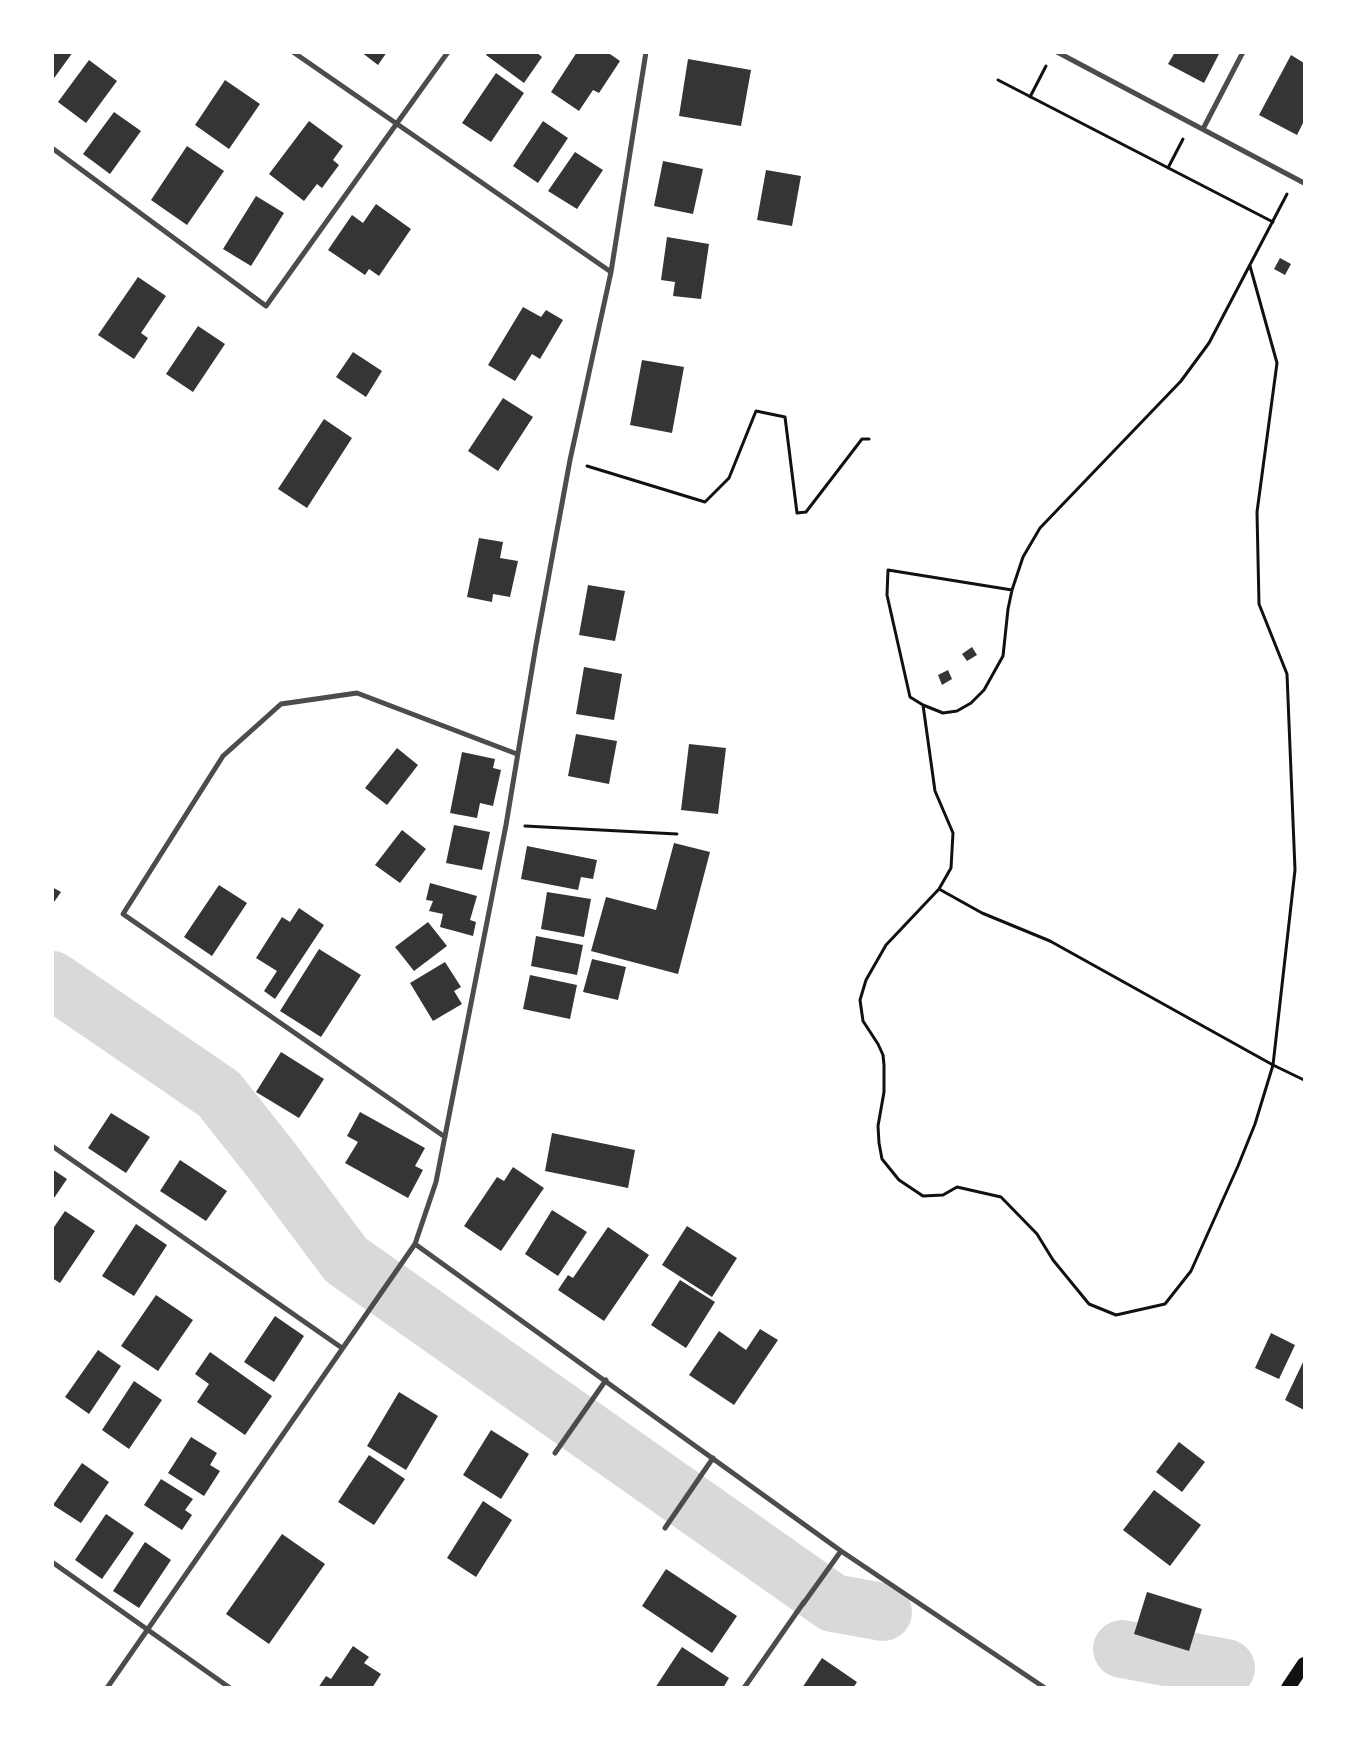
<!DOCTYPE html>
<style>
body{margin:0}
#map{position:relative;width:1357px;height:1740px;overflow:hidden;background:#fff;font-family:Manrope,sans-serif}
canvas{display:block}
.frame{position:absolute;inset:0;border:54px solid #fff;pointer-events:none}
</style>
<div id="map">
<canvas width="1357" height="1740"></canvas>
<div class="frame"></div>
</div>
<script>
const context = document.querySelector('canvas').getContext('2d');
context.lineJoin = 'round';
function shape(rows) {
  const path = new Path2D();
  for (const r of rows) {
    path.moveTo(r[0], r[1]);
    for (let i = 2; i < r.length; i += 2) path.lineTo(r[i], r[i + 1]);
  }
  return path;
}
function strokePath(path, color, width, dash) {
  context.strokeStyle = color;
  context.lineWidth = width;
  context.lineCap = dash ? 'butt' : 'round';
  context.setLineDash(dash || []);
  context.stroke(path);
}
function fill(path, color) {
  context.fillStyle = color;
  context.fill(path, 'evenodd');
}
strokePath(shape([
 [52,980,219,1094,272,1161,346,1260,833,1603,883,1612],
 [1122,1649,1226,1668]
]), '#d9d9d9', 58);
fill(shape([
 [52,52,73,52,52,81],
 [361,52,387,52,378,65],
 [488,52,536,52,542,57,524,83,486,55],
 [577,52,607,52,620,61,599,93,593,90,579,111,551,92],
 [1175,52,1220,52,1204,83,1168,64],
 [1291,55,1304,63,1304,121,1297,135,1259,115],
 [688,59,751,70,741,126,679,116],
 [89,60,117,81,86,123,58,102],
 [496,73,524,93,491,142,462,123],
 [225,80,260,104,229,149,195,125],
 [114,112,141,131,110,174,83,154],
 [309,121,343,146,333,160,339,165,322,188,317,184,304,201,269,174],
 [543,121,568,138,538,183,513,166],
 [187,146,224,171,187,225,151,200],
 [575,152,603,170,577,209,548,191],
 [663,161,703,169,693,214,654,206],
 [766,170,801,176,792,226,757,220],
 [256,196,284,213,251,266,223,249],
 [376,204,411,229,379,276,369,269,365,275,328,250,352,215,363,223],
 [667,237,709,244,701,299,673,296,675,282,661,280],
 [1280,258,1291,264,1285,275,1274,269],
 [138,277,166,296,141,333,148,338,134,359,98,335],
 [523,307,541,317,546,310,563,320,540,359,532,354,515,381,488,365],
 [198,326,225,344,193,392,166,374],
 [353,352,382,371,366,397,336,377],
 [642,360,684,367,672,433,630,425],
 [503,398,533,417,498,471,468,451],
 [324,419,352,438,307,508,278,489],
 [479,538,503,542,500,558,518,561,510,597,493,594,492,602,467,597],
 [588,585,625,591,615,641,579,635],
 [972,647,977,655,967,661,962,654],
 [584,667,622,674,614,720,576,714],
 [948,670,952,679,942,685,938,675],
 [576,734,617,741,609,784,568,776],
 [689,744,726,748,718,814,681,810],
 [397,748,418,765,387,805,365,788],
 [462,752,495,759,493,768,501,770,493,806,480,803,477,818,450,813],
 [454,825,490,832,482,870,446,863],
 [402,830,426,849,400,883,375,865],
 [674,843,710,852,678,974,591,951,606,897,656,910],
 [527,846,597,860,593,879,581,877,578,890,521,879],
 [430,883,477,896,470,920,476,922,473,936,440,927,443,914,429,911,433,901,426,900],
 [219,885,247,903,212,956,184,937],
 [52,887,61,892,52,905],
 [547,892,591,899,584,937,541,929],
 [299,908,324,925,275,999,264,991,277,971,256,958,282,917,290,922],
 [428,922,447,946,414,971,395,947],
 [536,936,583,945,577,975,531,966],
 [319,949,361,975,321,1037,280,1011],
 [592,959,626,967,618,1000,583,992],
 [445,962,461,987,454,991,462,1004,433,1021,410,983],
 [530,975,577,985,570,1019,523,1009],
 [281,1052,324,1079,299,1118,256,1092],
 [360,1112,425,1148,415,1166,423,1170,408,1198,345,1163,358,1142,347,1136],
 [111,1113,150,1137,126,1173,88,1148],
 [552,1133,635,1150,628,1188,545,1171],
 [180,1160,227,1191,206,1221,160,1191],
 [513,1167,544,1188,501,1251,464,1226,497,1177,504,1181],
 [52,1169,67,1179,52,1201],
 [552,1210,587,1232,558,1276,525,1254],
 [65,1211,95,1231,60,1283,52,1278,52,1230],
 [136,1224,167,1245,134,1296,102,1276],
 [687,1226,737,1258,712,1297,662,1265],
 [608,1227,649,1255,604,1321,558,1290,568,1275,573,1278],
 [680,1280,715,1302,686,1348,651,1325],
 [156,1295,193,1320,158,1371,121,1346],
 [275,1316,304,1336,274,1382,244,1362],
 [760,1329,778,1340,734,1405,689,1375,719,1331,746,1350],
 [1271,1333,1295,1345,1279,1379,1255,1368],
 [98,1350,121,1366,89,1414,65,1397],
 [210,1352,272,1396,245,1435,197,1402,209,1384,195,1374],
 [1304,1360,1304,1410,1285,1400],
 [134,1381,162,1400,129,1449,102,1430],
 [399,1392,438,1416,406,1470,367,1446],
 [491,1430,529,1454,501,1499,463,1475],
 [191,1437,217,1453,210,1465,220,1471,204,1496,168,1473],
 [1179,1442,1205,1462,1182,1492,1156,1472],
 [369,1455,405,1479,374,1525,338,1502],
 [82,1463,109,1482,81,1523,53,1505],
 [161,1479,193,1499,185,1510,192,1515,182,1530,144,1505],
 [1154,1490,1201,1525,1170,1566,1123,1530],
 [483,1501,512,1520,476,1577,447,1558],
 [106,1514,134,1533,102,1579,75,1560],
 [282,1534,325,1564,269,1644,226,1614],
 [145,1542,171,1560,139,1608,113,1591],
 [666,1569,737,1616,712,1653,642,1606],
 [1147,1592,1202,1609,1189,1651,1134,1634],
 [353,1646,369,1657,364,1663,381,1674,372,1688,318,1688,326,1676,331,1679],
 [682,1647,729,1678,723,1688,655,1688],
 [822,1658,857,1682,853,1688,802,1688]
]), '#353535');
strokePath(shape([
 [998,80,1273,222],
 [1030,97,1046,66],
 [1168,168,1183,139],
 [587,466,705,502,729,478,756,411,785,417,797,513,806,512,862,439,869,439],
 [1012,590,1008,609,1003,656,984,690,971,703,957,711,943,713,923,705,910,697,887,595,888,570,1012,590,1023,557,1040,528,1181,381,1209,343,1287,194],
 [923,705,935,791,953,833,951,868,939,889,886,945,866,980,860,1000,863,1021,878,1044,883,1055,884,1065,884,1092,878,1126,879,1143,882,1159,899,1180,923,1196,943,1195,957,1187,1001,1197,1037,1234,1053,1260,1089,1304,1116,1315,1165,1304,1191,1271,1238,1166,1255,1124,1273,1065,1295,870,1287,674,1259,604,1257,512,1277,363,1250,266],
 [525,826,677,834],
 [939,889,982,913,1050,941,1273,1065,1304,1080]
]), '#111', 3);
strokePath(shape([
 [293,52,611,272],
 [1057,52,1304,183],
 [1203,129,1243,52],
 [52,148,266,306,448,52],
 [445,1137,123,914,223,756,281,704,357,693,517,754],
 [52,1146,342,1348],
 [415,1244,841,1551,1045,1688],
 [555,1453,606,1380],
 [665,1528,713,1458],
 [52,1562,230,1688],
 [803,1604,841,1551],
 [107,1688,415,1244,436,1182,506,825,536,645,570,460,611,272,646,52],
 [744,1688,804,1602]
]), '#4c4c4c', 5);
strokePath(shape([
 [1288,1688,1304,1664]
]), '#111', 14);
</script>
